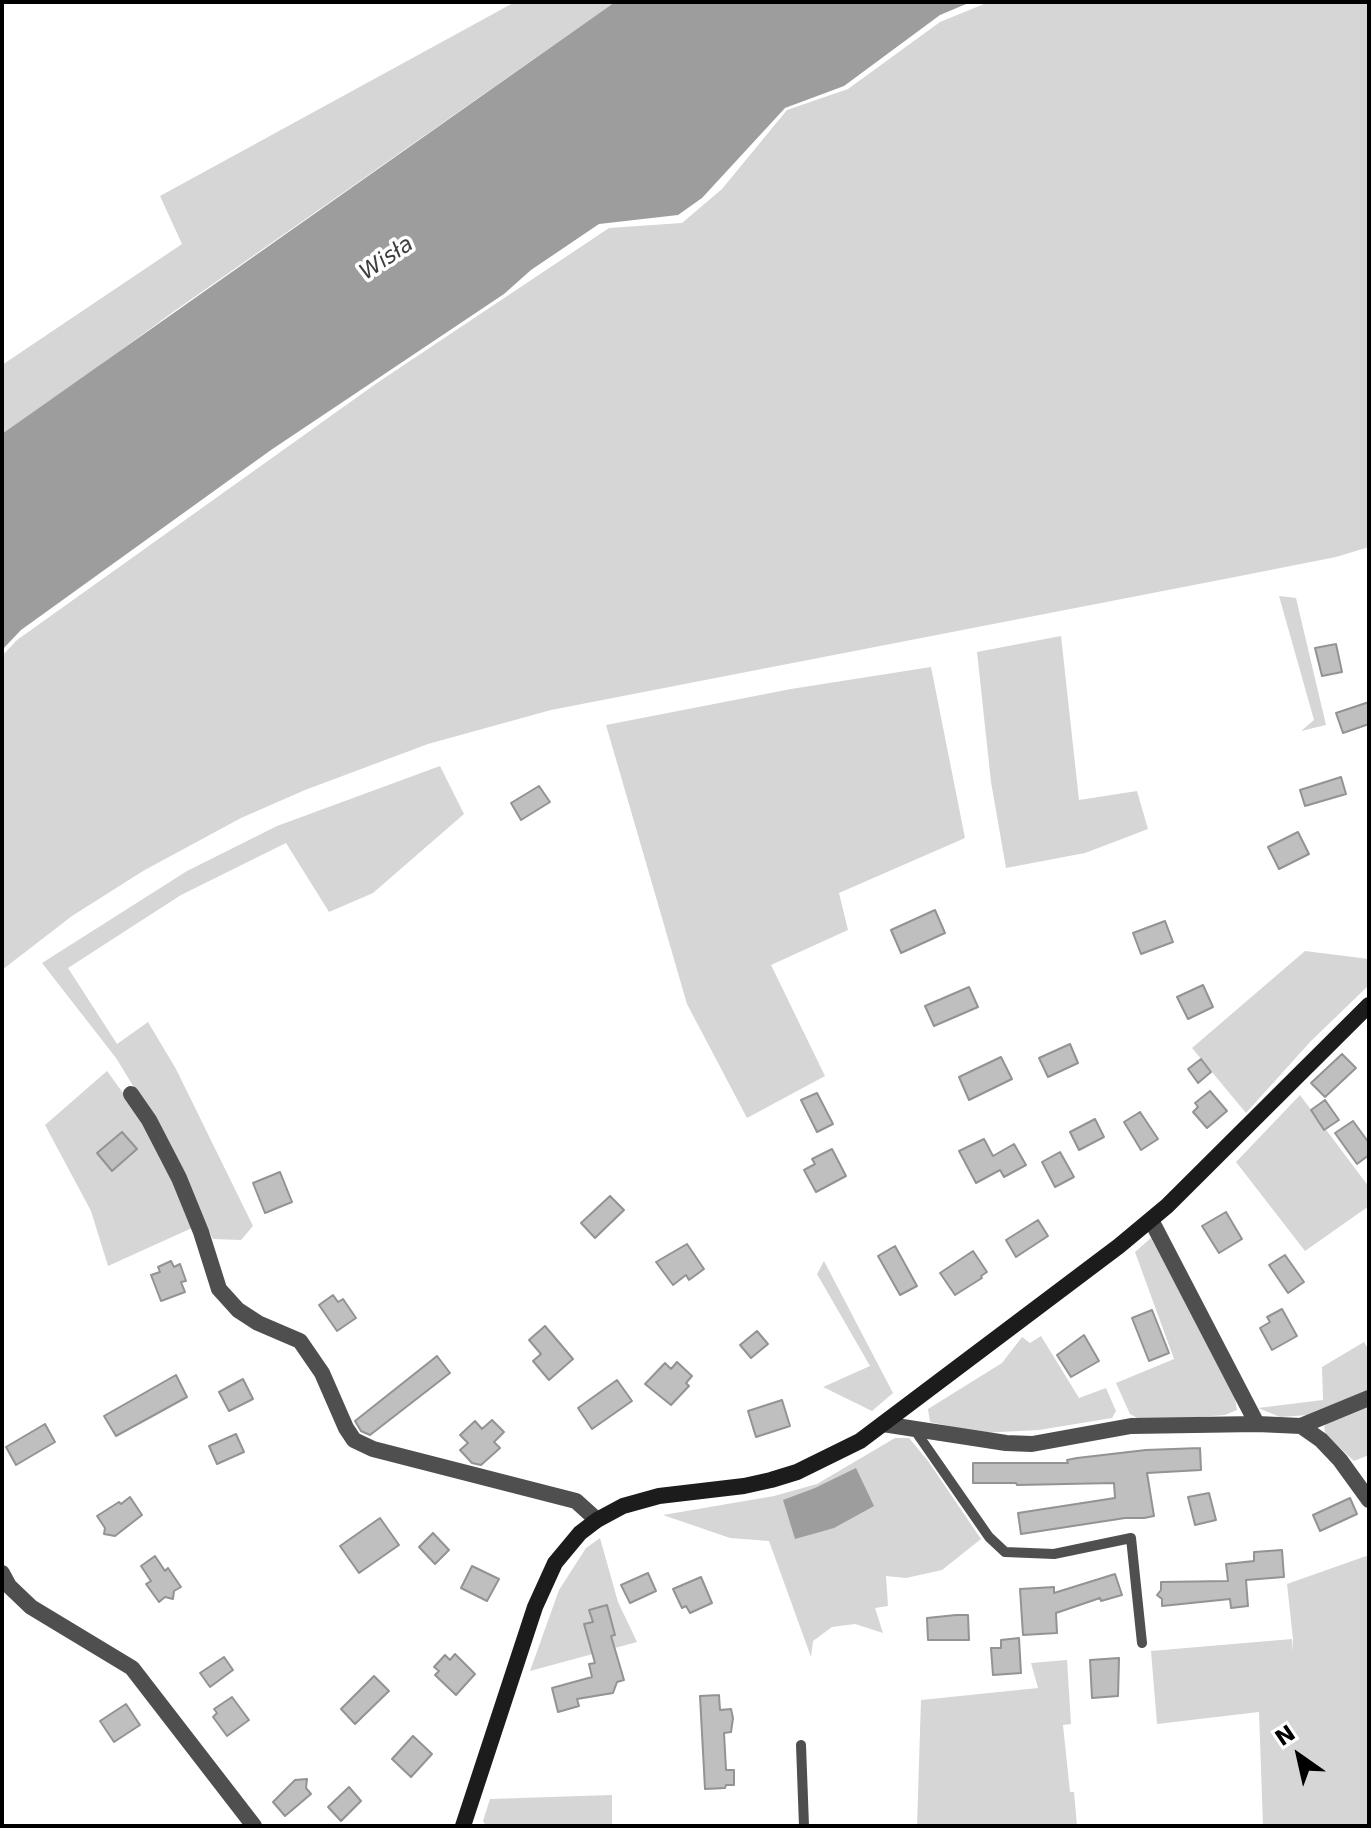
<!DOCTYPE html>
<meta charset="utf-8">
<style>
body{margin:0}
#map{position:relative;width:1371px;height:1828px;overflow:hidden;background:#fff;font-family:"DejaVu Sans",sans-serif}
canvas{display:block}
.frame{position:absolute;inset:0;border:4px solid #000;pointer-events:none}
.north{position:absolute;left:1259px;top:1716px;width:80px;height:80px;-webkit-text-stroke:6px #fff;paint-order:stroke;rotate:326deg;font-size:22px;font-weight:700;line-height:32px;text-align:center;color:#000}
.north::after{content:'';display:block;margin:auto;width:28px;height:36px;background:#000;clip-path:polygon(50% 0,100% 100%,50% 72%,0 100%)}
</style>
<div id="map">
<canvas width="1371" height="1828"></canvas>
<div class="frame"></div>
<div class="north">N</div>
</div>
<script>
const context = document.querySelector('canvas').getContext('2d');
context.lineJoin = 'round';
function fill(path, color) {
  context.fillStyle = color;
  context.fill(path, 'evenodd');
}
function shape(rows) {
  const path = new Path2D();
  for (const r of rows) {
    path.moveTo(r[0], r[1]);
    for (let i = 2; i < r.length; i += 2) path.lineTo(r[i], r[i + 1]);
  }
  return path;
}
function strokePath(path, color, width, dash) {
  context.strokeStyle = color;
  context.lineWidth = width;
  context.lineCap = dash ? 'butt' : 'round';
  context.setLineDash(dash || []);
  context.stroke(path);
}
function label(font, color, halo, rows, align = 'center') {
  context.font = font + ' "DejaVu Sans",sans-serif';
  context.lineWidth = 7;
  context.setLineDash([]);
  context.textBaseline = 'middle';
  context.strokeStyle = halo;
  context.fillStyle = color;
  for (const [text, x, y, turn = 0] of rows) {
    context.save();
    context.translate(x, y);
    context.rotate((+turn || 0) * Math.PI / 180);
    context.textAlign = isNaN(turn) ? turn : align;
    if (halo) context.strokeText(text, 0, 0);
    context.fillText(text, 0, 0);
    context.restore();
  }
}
fill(shape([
 [515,2,615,2,173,312,2,437,2,365,182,244,160,196],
 [989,2,1369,2,1369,547,1336,557,1240,576,551,710,428,744,305,790,241,818,143,871,72,916,2,970,2,656,17,640,377,383,609,228,682,223,722,189,787,110,848,89,940,22],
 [1279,596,1296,598,1326,725,1301,731,1314,720],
 [1061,636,1079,800,1137,791,1148,829,1085,853,1006,868,991,782,977,652],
 [931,667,965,838,839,893,848,930,771,965,825,1076,747,1118,687,1004,606,725,791,689],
 [440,766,464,814,373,893,329,912,286,843,181,895,68,968,117,1044,148,1022,176,1069,253,1226,241,1240,213,1239,165,1138,116,1058,42,963,187,871,277,826],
 [1305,951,1369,959,1369,985,1310,1042,1246,1113,1192,1048],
 [107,1071,144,1122,164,1160,192,1228,108,1266,91,1211,45,1125],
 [1300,1095,1369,1187,1369,1206,1305,1251,1236,1162],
 [1151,1238,1234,1392,1237,1410,1225,1415,1171,1419,1139,1419,1130,1414,1116,1383,1174,1359,1135,1252],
 [824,1261,893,1393,872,1411,823,1387,870,1366,817,1274],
 [1041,1336,1079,1398,1106,1388,1116,1411,1112,1418,1039,1430,980,1433,930,1422,928,1409,1002,1363,1022,1337,1030,1343],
 [1364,1342,1369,1350,1369,1391,1309,1415,1280,1417,1258,1408,1323,1400,1322,1367],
 [1369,1403,1369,1455,1354,1461,1326,1435,1324,1427,1329,1420],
 [895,1438,909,1438,928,1461,981,1539,942,1570,906,1578,886,1576,888,1606,875,1608,883,1633,855,1624,832,1627,813,1641,811,1657,769,1541,730,1538,663,1515,774,1496,817,1484],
 [600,1538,618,1602,637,1642,530,1671,559,1590,586,1548],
 [1369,1555,1369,1826,1263,1826,1259,1712,1157,1724,1151,1651,1292,1639,1292,1652,1293,1639,1287,1584],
 [1067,1660,1071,1724,1063,1725,1070,1792,1074,1792,1077,1826,917,1826,921,1700,1038,1688,1031,1663],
 [612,1795,612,1826,486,1826,483,1821,490,1799]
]), '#d6d6d6');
fill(shape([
 [615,2,971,2,940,15,844,86,785,108,702,198,678,215,599,224,531,270,504,294,271,450,21,630,2,650,2,434],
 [856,1468,874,1506,834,1528,795,1539,783,1500,815,1488]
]), '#9d9d9d');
const building = shape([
 [1336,644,1342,672,1322,676,1315,648,1336,644],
 [1369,702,1369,724,1343,733,1336,713,1369,702],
 [1341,777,1346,794,1305,806,1300,790,1341,777],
 [539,786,550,802,521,820,511,803,539,786],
 [1298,832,1309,854,1279,869,1268,847,1298,832],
 [935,910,945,933,901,953,891,930,935,910],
 [1165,921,1173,942,1141,954,1133,933,1165,921],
 [1203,985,1213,1007,1188,1019,1177,997,1203,985],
 [969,987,978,1007,934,1026,925,1006,969,987],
 [1070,1044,1078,1063,1048,1077,1039,1058,1070,1044],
 [1342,1054,1356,1068,1325,1097,1311,1083,1342,1054],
 [1001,1057,1012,1079,969,1100,959,1077,1001,1057],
 [1201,1059,1211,1072,1198,1083,1188,1069,1201,1059],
 [1210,1091,1227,1111,1207,1128,1193,1112,1198,1107,1195,1103,1210,1091],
 [817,1093,833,1124,817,1132,801,1100,817,1093],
 [1325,1100,1339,1120,1324,1130,1311,1110,1325,1100],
 [1140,1112,1158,1139,1141,1150,1124,1122,1140,1112],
 [1095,1119,1104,1137,1079,1150,1070,1132,1095,1119],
 [1353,1121,1369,1143,1369,1155,1357,1164,1335,1133,1353,1121],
 [122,1132,137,1149,112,1171,97,1153,122,1132],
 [984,1139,993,1156,1014,1144,1026,1165,1004,1177,1000,1170,976,1183,959,1151,984,1139],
 [832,1149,846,1176,816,1192,804,1170,815,1164,812,1159,832,1149],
 [1060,1152,1074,1177,1055,1187,1042,1162,1060,1152],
 [280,1172,292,1202,265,1213,253,1183,280,1172],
 [610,1196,624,1210,595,1238,581,1223,610,1196],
 [1226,1212,1242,1239,1219,1253,1202,1226,1226,1212],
 [1038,1220,1048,1236,1016,1257,1006,1240,1038,1220],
 [687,1244,704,1269,689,1280,686,1275,673,1285,656,1262,687,1244],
 [895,1246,917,1286,900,1295,878,1256,895,1246],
 [973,1251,987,1272,981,1276,982,1278,955,1295,940,1273,973,1251],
 [1285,1255,1304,1282,1288,1293,1269,1265,1285,1255],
 [171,1261,174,1267,180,1264,186,1281,181,1282,185,1292,161,1301,151,1275,160,1272,158,1267,171,1261],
 [333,1295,338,1302,343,1299,356,1318,337,1331,319,1305,333,1295],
 [1282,1309,1297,1336,1272,1350,1260,1328,1270,1322,1267,1317,1282,1309],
 [1152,1310,1169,1353,1149,1361,1132,1318,1152,1310],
 [545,1326,573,1359,549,1380,533,1361,541,1354,529,1340,545,1326],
 [757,1331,768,1344,751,1358,740,1345,757,1331],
 [1084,1335,1099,1361,1071,1377,1057,1355,1084,1335],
 [437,1356,450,1373,370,1435,361,1431,355,1421,437,1356],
 [677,1362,692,1376,686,1383,689,1386,671,1405,645,1384,665,1363,671,1369,677,1362],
 [176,1375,187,1397,116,1436,104,1416,176,1375],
 [243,1379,253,1399,229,1411,219,1392,243,1379],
 [617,1380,632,1401,592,1429,578,1408,617,1380],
 [782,1400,790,1426,756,1437,748,1411,782,1400],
 [492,1420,504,1432,494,1442,500,1448,481,1465,472,1463,460,1450,468,1443,460,1435,475,1421,482,1429,492,1420],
 [45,1424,55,1442,16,1465,6,1447,45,1424],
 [236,1434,244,1452,217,1464,209,1446,236,1434],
 [1200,1448,1201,1470,1147,1473,1154,1516,1144,1518,1125,1518,1021,1534,1018,1513,1115,1498,1114,1483,1017,1485,1016,1483,973,1483,973,1463,1068,1463,1067,1460,1077,1458,1146,1450,1200,1448],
 [1209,1493,1216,1520,1195,1525,1188,1497,1209,1493],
 [130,1497,142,1515,115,1536,104,1534,105,1528,97,1516,119,1502,121,1504,130,1497],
 [1350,1498,1357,1514,1320,1531,1313,1515,1350,1498],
 [380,1518,399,1545,359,1573,340,1546,380,1518],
 [433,1533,449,1550,435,1564,419,1547,433,1533],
 [1282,1550,1284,1577,1246,1580,1248,1606,1231,1608,1230,1599,1162,1606,1162,1599,1157,1595,1161,1590,1161,1582,1228,1581,1226,1564,1254,1561,1254,1552,1282,1550],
 [155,1556,165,1571,168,1568,181,1587,174,1591,173,1599,165,1597,159,1602,146,1584,151,1581,141,1566,155,1556],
 [472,1566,499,1579,487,1601,461,1588,472,1566],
 [648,1573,656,1591,630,1603,621,1585,648,1573],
 [1115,1574,1122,1595,1101,1601,1100,1598,1056,1613,1057,1633,1023,1635,1020,1589,1054,1587,1054,1593,1115,1574],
 [701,1577,712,1603,690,1613,686,1606,682,1608,673,1589,701,1577],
 [607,1605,615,1635,611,1636,624,1680,617,1682,613,1693,577,1699,579,1706,558,1712,552,1688,592,1677,589,1664,595,1663,584,1624,593,1622,589,1610,607,1605],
 [956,1615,968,1615,969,1640,928,1640,927,1618,956,1615],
 [1019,1638,1021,1673,993,1675,991,1648,1001,1648,1001,1640,1019,1638],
 [455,1654,475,1674,456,1695,435,1675,439,1671,434,1667,445,1655,450,1660,455,1654],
 [224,1657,233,1670,210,1687,200,1673,224,1657],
 [1119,1658,1118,1696,1092,1698,1090,1660,1119,1658],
 [374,1676,389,1691,355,1724,341,1709,374,1676],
 [719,1695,720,1710,731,1709,733,1718,731,1732,724,1733,726,1770,734,1770,734,1785,726,1785,725,1788,705,1789,700,1696,719,1695],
 [232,1697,249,1720,227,1736,213,1717,217,1713,214,1709,232,1697],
 [126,1704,140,1725,114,1742,100,1721,126,1704],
 [413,1736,432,1754,411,1777,392,1759,413,1736],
 [307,1779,306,1788,311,1794,285,1816,273,1802,295,1780,307,1779],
 [349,1787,361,1801,341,1821,328,1807,349,1787]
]);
fill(building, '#bfbfbf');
strokePath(building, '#939393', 2);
strokePath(shape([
 [914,1429,989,1537,1005,1552,1054,1554,1131,1538,1142,1643],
 [801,1745,804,1826]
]), '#4f4f4f', 10);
strokePath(shape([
 [131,1094,149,1120,179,1178,201,1232,219,1289,238,1310,258,1323,300,1341,322,1373,346,1428,354,1440,373,1449,576,1501,597,1520],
 [1151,1220,1257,1424],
 [883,1424,1006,1443,1032,1444,1131,1426,1257,1424,1301,1426,1321,1440,1340,1460,1369,1500],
 [1301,1426,1369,1398],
 [2,1573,9,1586,31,1607,132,1668,254,1826]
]), '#4f4f4f', 16);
strokePath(shape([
 [463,1826,535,1607,555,1563,580,1533,597,1520,623,1506,659,1496,744,1486,771,1480,797,1472,860,1441,1119,1246,1167,1206,1369,1005]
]), '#1c1c1c', 16);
label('italic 22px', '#3e3e3e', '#fff', [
 ["Wisła",387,259,-34]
]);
</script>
